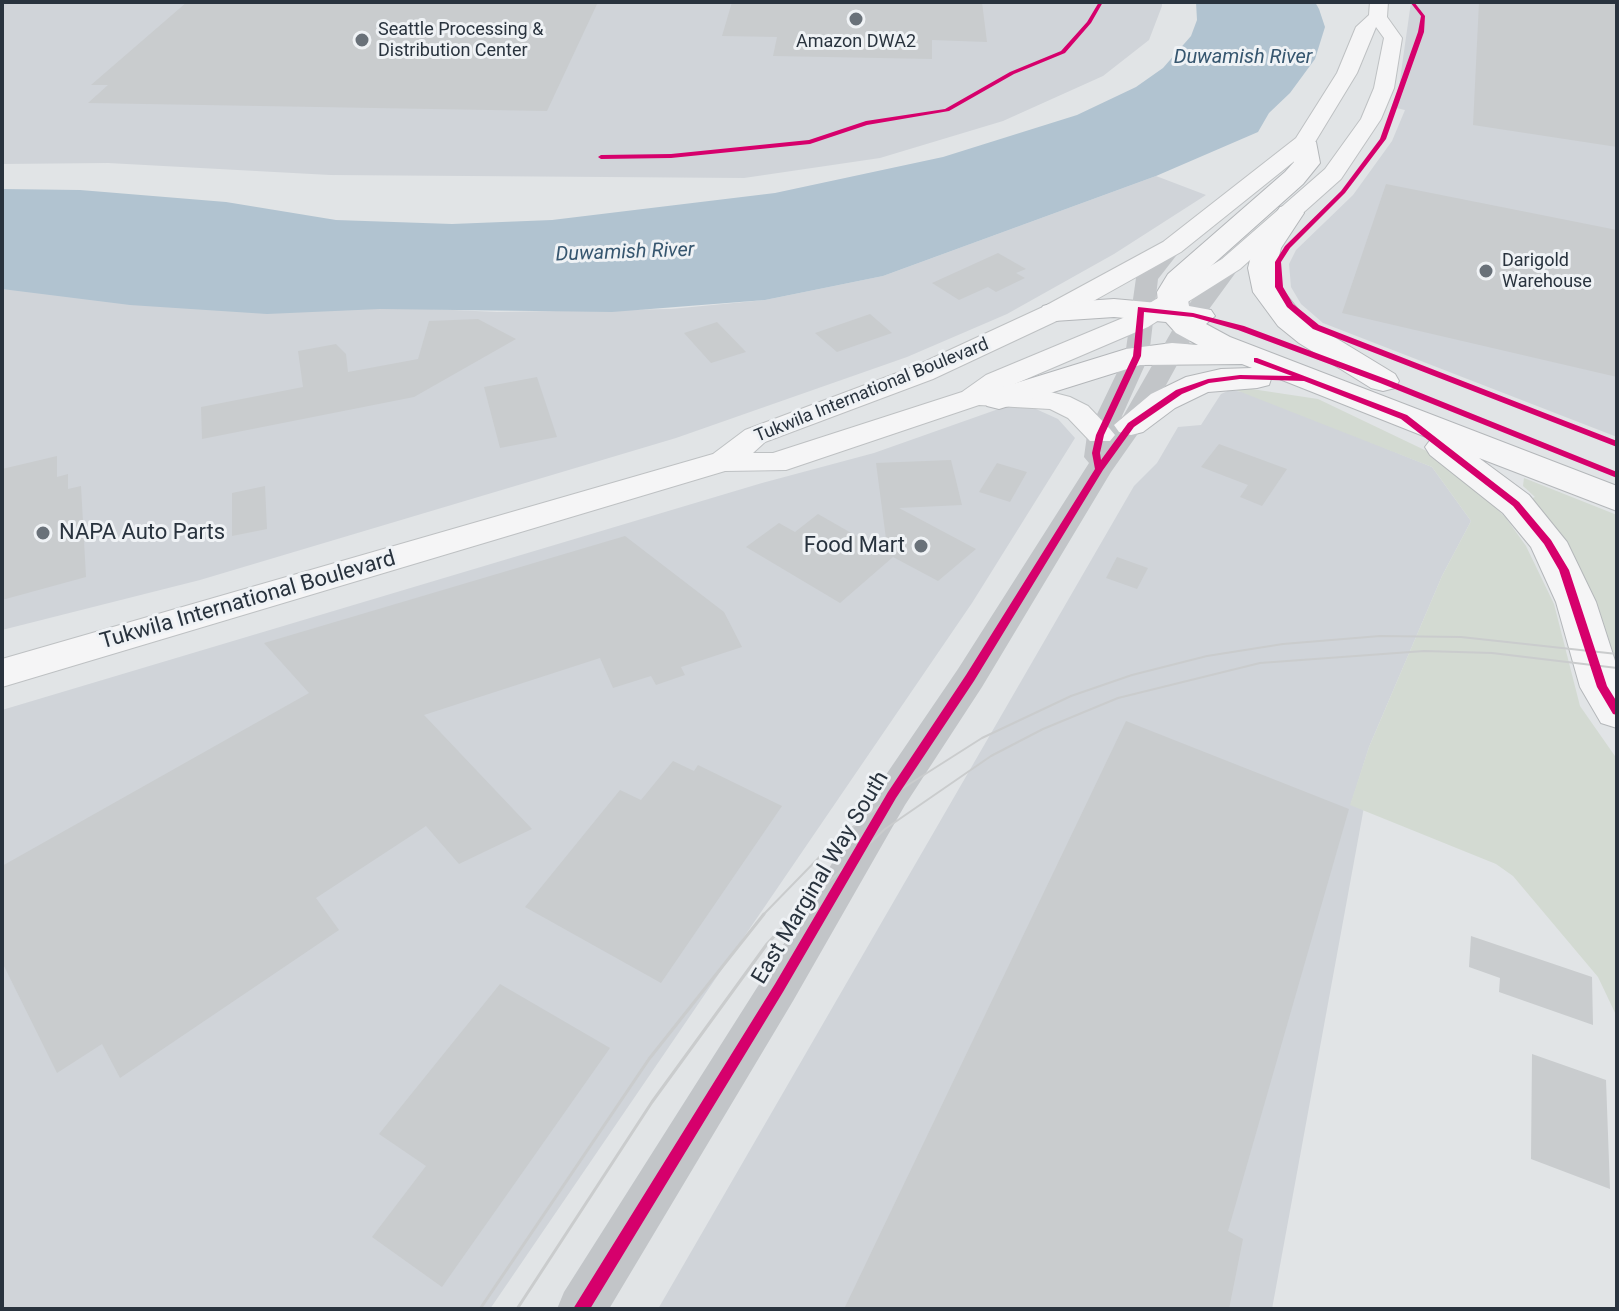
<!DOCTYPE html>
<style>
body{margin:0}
#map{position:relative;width:1619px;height:1311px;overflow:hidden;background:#e1e4e6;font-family:Roboto,sans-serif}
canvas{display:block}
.frame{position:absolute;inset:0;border:4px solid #29333e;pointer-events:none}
</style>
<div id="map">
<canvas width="1619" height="1311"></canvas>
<div class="frame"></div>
</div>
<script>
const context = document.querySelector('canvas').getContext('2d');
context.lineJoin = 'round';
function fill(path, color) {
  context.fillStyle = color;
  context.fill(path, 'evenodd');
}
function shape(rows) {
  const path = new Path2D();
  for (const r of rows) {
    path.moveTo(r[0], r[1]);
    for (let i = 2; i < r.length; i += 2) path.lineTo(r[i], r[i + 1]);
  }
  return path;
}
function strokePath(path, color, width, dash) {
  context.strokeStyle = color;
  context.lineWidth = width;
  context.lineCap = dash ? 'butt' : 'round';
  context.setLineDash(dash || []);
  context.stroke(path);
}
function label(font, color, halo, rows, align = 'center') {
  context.font = font + ' Roboto,sans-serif';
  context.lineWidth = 6;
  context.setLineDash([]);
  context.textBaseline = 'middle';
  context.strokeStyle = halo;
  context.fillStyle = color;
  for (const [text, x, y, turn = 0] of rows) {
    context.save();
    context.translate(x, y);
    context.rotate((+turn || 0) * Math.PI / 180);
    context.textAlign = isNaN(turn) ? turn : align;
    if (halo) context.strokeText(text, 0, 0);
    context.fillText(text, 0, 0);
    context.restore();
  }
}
fill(shape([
 [2,2,1162,2,1162,6,1149,40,1103,76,1003,121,880,158,744,178,330,175,108,163,2,164],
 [1411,2,1617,2,1617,437,1323,323,1301,304,1291,287,1289,264,1296,250,1353,195,1392,141,1405,110,1396,108],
 [1156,176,1206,195,1114,254,1007,314,907,357,676,438,200,580,2,630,2,289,497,312,671,309,765,300,883,276],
 [1230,390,1249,393,1432,467,1471,521,1442,576,1369,747,1351,804,1364,807,1272,1309,658,1309,1134,486,1157,463,1178,427,1201,425,1221,394],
 [1027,405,1058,419,1075,438,972,603,490,1309,2,1309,2,710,762,483,874,453,1007,406]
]), '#d0d4d9');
fill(shape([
 [1245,388,1318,399,1435,455,1475,486,1506,518,1526,546,1554,604,1580,706,1617,759,1617,1017,1598,977,1513,876,1496,864,1350,805,1369,747,1442,576,1471,521,1432,467,1236,390],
 [1524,478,1617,515,1617,665,1527,500,1535,497,1523,486]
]), '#d3dad2');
fill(shape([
 [1196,2,1315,2,1319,9,1325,27,1315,59,1290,93,1269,113,1258,132,1156,176,883,276,765,300,612,312,380,309,267,314,130,305,2,289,2,189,80,190,226,202,336,220,452,224,552,220,775,193,943,157,1077,115,1136,87,1163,68,1191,36,1197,20]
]), '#b1c3d0');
fill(shape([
 [187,2,598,2,547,111,88,103,108,85,91,85],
 [732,2,982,2,987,42,932,40,932,59,773,56,777,37,722,36],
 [1479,2,1617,2,1617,147,1473,125],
 [1386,184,1617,230,1617,377,1342,313],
 [998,253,1026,269,1016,273,1025,278,996,292,988,287,959,300,932,283],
 [870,314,892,333,837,352,815,333],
 [478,319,516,339,414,397,202,439,201,407,303,387,298,351,336,344,346,354,348,372,418,359,429,321],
 [717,322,746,352,711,363,684,333],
 [537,377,557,437,500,448,484,387],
 [1219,444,1287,469,1262,506,1240,497,1248,485,1201,467],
 [57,456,57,477,68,474,68,489,81,486,86,577,2,600,2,469],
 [951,460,962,505,899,508,976,549,938,581,893,557,840,603,746,547,779,523,795,532,818,514,888,554,876,463],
 [997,463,1027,472,1010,502,979,492],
 [265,486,267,529,232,536,232,493],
 [625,536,724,612,742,647,681,667,685,675,656,685,651,676,613,688,600,658,424,715,532,829,459,864,426,826,316,898,339,930,120,1078,102,1044,57,1073,2,962,2,866,309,693,264,643],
 [1117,557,1148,568,1137,589,1106,578],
 [1126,721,1349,809,1228,1231,1243,1239,1229,1309,844,1309],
 [673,761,694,771,698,765,782,806,661,983,525,907,620,790,641,800],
 [1471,936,1592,977,1593,1025,1499,992,1500,978,1469,967],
 [500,984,610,1048,442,1287,372,1237,426,1166,379,1134],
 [1532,1054,1606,1080,1610,1189,1531,1159]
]), '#c9ccce');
const primary = shape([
 [1370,2,1388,2,1387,17,1402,38,1394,88,1381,119,1341,179,1240,269,1148,327,1003,389,1039,389,1070,397,1088,406,1110,429,1115,435,1110,441,1090,441,1068,418,1050,409,979,405,786,470,725,471,2,687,2,659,713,454,745,430,913,367,1045,306,1163,242,1296,138,1337,73,1356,27,1369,15,1370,2],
 [1376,27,1384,38,1374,88,1361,119,1325,169,1222,259,1130,315,986,375,962,392,773,453,753,453,765,442,933,379,1063,318,1181,252,1312,147,1357,73,1376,27]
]);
const highway = shape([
 [1304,135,1316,142,1320,163,1303,184,1191,284,1187,292,1189,306,1211,310,1215,316,1206,324,1230,337,1617,486,1617,511,1479,458,1529,495,1567,542,1596,602,1617,667,1617,728,1601,723,1580,687,1556,602,1531,547,1503,513,1430,455,1425,447,1431,439,1272,376,1269,385,1257,388,1208,392,1175,408,1143,432,1131,435,1119,432,1114,425,1151,394,1186,377,1221,369,1252,368,1242,364,1140,365,999,409,987,406,982,399,987,392,1126,349,1172,343,1198,345,1176,333,1166,322,1114,317,1054,321,1043,318,1039,312,1043,306,1054,303,1114,299,1158,303,1157,292,1168,274,1285,172,1294,162,1292,142,1304,135],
 [1290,205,1300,207,1304,213,1281,248,1276,268,1283,291,1300,312,1321,329,1395,374,1399,381,1395,388,1383,391,1371,388,1299,343,1278,326,1253,292,1248,268,1253,248,1280,207,1290,205]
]);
strokePath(primary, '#bec1c3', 2);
strokePath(highway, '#b4b7ba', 2);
fill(shape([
 [1172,241,1183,247,1158,279,1149,356,1118,425,1181,315,1223,259,1239,259,1242,264,1204,316,1144,425,1111,472,982,687,905,805,793,1001,609,1309,557,1309,564,1292,765,975,879,785,958,669,1089,463,1084,457,1087,435,1125,356,1136,278,1164,242,1172,241]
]), '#c2c5c8');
fill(primary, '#f5f5f6');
fill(highway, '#f5f5f6');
strokePath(shape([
 [762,916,834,842,897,792,982,738,1071,696,1132,675,1207,656,1283,644,1380,636,1461,637,1617,654],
 [793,916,885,829,991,756,1043,729,1118,698,1260,663,1424,651,1492,653,1617,668]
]), '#cacccd', 2);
strokePath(shape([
 [480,1309,649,1059,764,914],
 [517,1309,652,1102,767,944,795,914]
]), '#cacccd', 3);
fill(shape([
 [1099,2,1103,2,1091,23,1065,53,1014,74,949,111,867,125,810,144,671,158,601,159,598,157,601,155,671,154,809,140,866,121,945,109,1010,72,1061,51,1087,22,1099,2],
 [1410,2,1414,2,1425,16,1424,32,1386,139,1345,193,1290,248,1281,262,1283,287,1293,304,1319,325,1617,441,1617,447,1313,329,1287,307,1275,287,1275,262,1285,246,1341,191,1380,139,1418,32,1421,16,1410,2],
 [1138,307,1193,313,1244,326,1386,379,1617,472,1617,478,1380,383,1238,330,1193,317,1144,312,1141,356,1104,435,1100,453,1101,460,1128,423,1176,390,1208,379,1240,375,1292,376,1254,362,1254,358,1257,358,1407,415,1519,502,1551,540,1569,570,1607,686,1617,702,1617,715,1613,714,1597,687,1559,570,1544,544,1513,506,1401,419,1304,381,1240,379,1209,383,1182,394,1134,427,1103,470,974,681,896,798,783,992,590,1309,573,1309,775,984,888,792,966,675,1095,469,1092,453,1096,435,1133,356,1138,307]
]), '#d6006c');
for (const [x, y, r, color] of [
 [856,19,8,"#697179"],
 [362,40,8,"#697179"],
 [1486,271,8,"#697179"],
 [43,533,8,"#697179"],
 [921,546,8,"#697179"]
]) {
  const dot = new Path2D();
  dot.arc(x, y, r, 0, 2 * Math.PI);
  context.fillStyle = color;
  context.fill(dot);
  strokePath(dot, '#eff2f5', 3);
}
label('18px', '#29333e', '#eff2f5', [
 ["Seattle Processing &",378,30],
 ["Distribution Center",378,51],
 ["Amazon DWA2",856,42,"center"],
 ["Darigold",1502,261],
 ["Warehouse",1502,282]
], 'left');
label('18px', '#29333e', '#eff2f5', [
 ["Tukwila International Boulevard",872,391,-22]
]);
label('italic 20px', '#36566f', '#eff2f5', [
 ["Duwamish River",1243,58],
 ["Duwamish River",625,253,-2]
]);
label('22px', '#29333e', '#eff2f5', [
 ["NAPA Auto Parts",59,533],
 ["Food Mart",905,546,"right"]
], 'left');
label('22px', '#29333e', '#eff2f5', [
 ["Tukwila International Boulevard",248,601,-16],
 ["East Marginal Way South",821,878,-59]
]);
</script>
